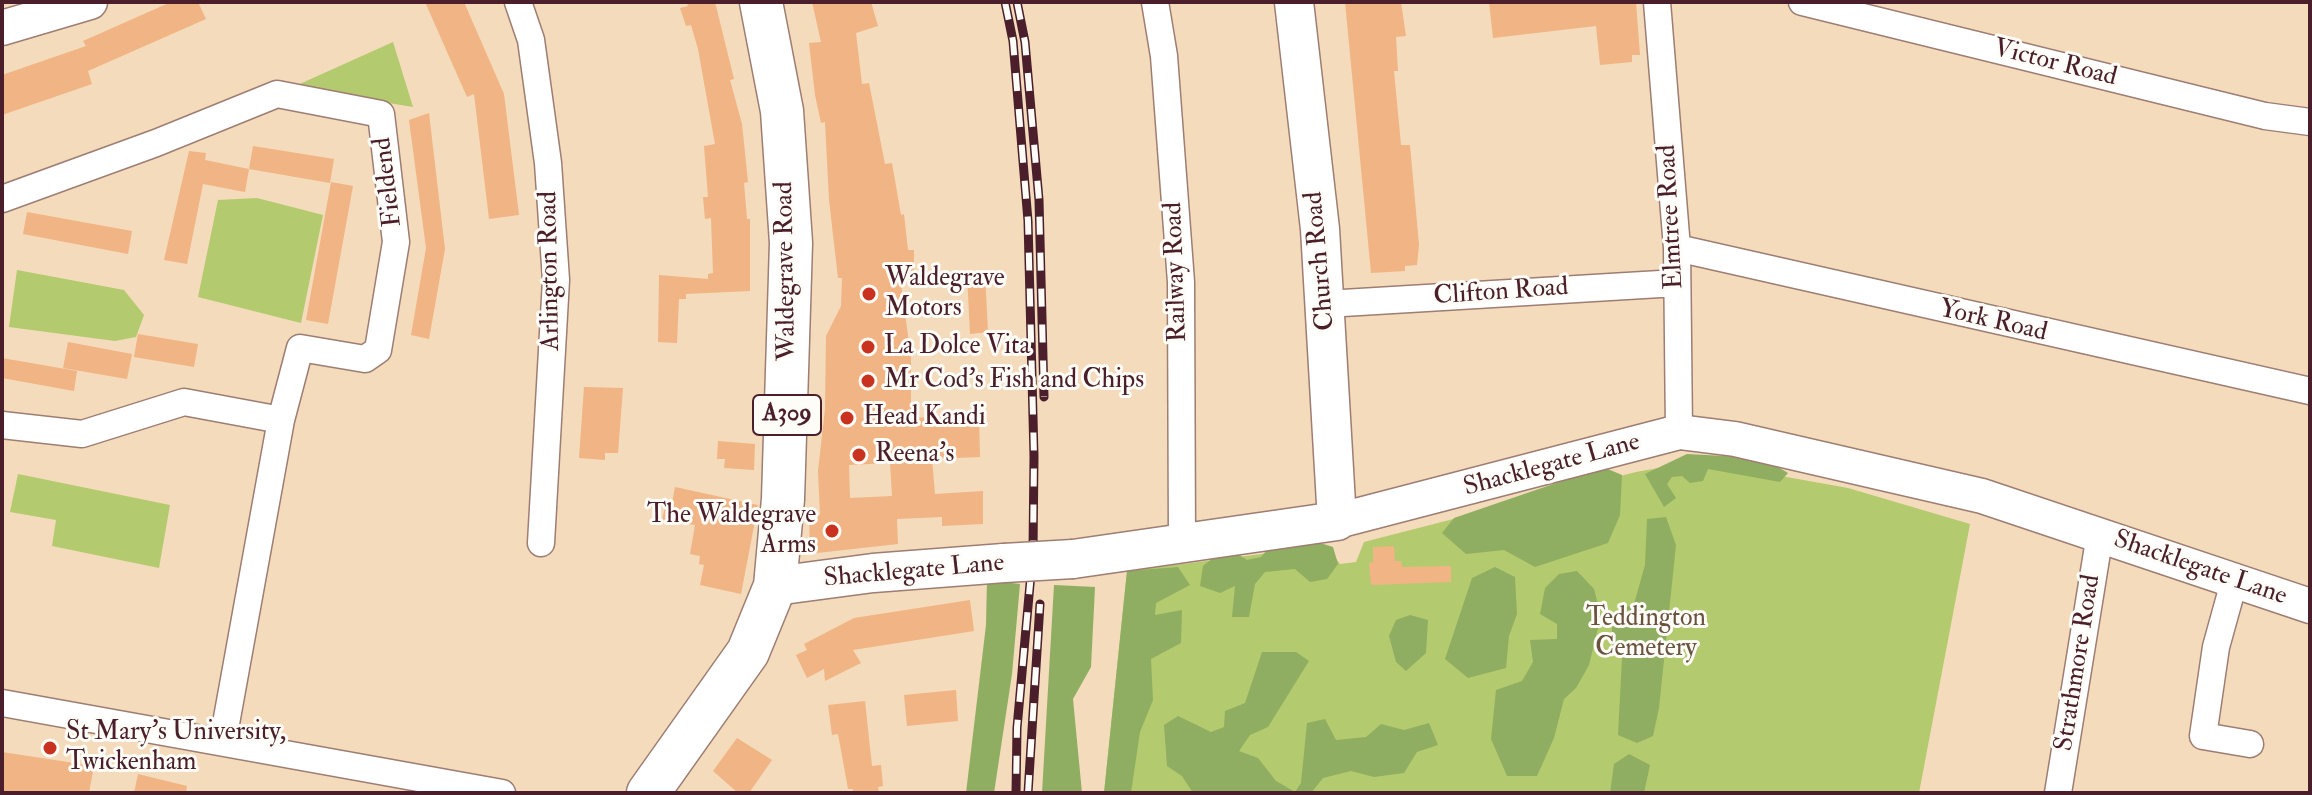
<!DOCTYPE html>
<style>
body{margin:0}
#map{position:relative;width:2312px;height:795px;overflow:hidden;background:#f3dbbb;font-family:"IM FELL Double Pica",serif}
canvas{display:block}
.frame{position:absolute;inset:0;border:4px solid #4a1f2b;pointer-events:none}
</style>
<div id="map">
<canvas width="2312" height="795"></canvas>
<div class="frame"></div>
</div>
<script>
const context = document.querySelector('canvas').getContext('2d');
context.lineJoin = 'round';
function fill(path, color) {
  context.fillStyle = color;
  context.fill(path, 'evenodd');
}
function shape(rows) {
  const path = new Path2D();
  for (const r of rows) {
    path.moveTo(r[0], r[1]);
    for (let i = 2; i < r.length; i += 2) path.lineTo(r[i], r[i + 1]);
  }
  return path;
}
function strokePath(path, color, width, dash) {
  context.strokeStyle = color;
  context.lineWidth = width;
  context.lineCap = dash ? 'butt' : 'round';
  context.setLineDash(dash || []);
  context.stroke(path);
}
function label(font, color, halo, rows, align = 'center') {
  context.font = font + ' "IM FELL Double Pica",serif';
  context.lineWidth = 6;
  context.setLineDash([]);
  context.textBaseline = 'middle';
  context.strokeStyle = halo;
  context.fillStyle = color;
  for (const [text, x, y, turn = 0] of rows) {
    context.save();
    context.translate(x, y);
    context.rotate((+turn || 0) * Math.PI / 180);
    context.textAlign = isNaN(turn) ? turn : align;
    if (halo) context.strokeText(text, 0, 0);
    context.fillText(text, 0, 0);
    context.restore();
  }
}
fill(shape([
 [393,42,413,107,293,87],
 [257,198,323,215,301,323,198,297,218,200],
 [17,270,124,290,144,315,136,337,115,341,9,327],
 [1697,461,1848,488,1970,524,1919,793,1104,793,1127,571,1317,547,1328,548,1340,564,1356,562,1364,542,1636,472],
 [18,474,170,505,159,568,52,546,56,520,10,512]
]), '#b4ca6e');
fill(shape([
 [1687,454,1763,458,1788,473,1780,482,1708,469,1703,481,1690,483,1682,476,1672,477,1667,484,1676,498,1664,507,1645,474],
 [1603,467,1622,475,1620,515,1608,543,1535,567,1504,550,1466,554,1442,533,1454,518],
 [1666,517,1676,545,1659,708,1653,736,1637,743,1618,735,1622,658,1612,646,1612,613,1634,604,1645,565,1647,519],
 [1314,541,1333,547,1338,564,1327,579,1310,582,1295,569,1265,572,1255,584,1249,617,1232,617,1235,586,1220,593,1200,586,1203,566,1219,553,1236,553,1247,560,1261,557,1272,544],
 [1178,567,1190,585,1156,603,1155,615,1182,610,1181,643,1151,659,1153,700,1140,732,1131,793,1104,793,1127,571],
 [1495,567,1515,577,1517,614,1509,636,1506,668,1468,678,1445,659,1472,578],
 [1577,571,1594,589,1601,616,1589,665,1576,688,1564,699,1554,738,1537,776,1507,776,1491,739,1496,690,1522,681,1533,662,1530,640,1557,639,1557,624,1540,614,1545,588,1559,574],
 [987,580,1020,584,1012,674,994,793,966,793,986,625],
 [1054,585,1095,587,1091,667,1073,699,1082,793,1042,793],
 [1410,615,1428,620,1426,653,1406,671,1396,662,1389,636,1396,620],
 [1262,652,1296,652,1309,661,1268,727,1250,735,1239,751,1258,758,1276,781,1295,792,1301,783,1307,723,1325,719,1336,740,1366,737,1381,724,1404,730,1429,723,1438,745,1417,752,1404,773,1374,777,1351,771,1323,778,1311,793,1193,793,1182,776,1167,766,1164,725,1178,716,1211,732,1224,727,1225,711,1245,703],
 [1629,754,1650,765,1644,793,1610,793,1614,764]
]), '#8fae61');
fill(shape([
 [171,2,198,2,206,19,88,71,92,84,2,115,2,75,86,46,83,41],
 [425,2,464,2,504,94,519,215,489,219,474,94,467,97],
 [687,2,715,2,734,79,730,80,742,124,748,182,744,183,747,219,750,219,750,291,686,294,686,299,679,299,677,343,658,342,659,275,708,279,708,274,713,273,711,218,705,219,703,197,708,197,704,146,715,144,698,49,691,25,686,26,680,8,688,6],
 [812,2,871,2,878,26,856,33,862,84,869,83,885,164,892,163,901,215,904,214,908,250,914,250,914,277,900,277,911,357,911,418,979,415,980,457,932,459,935,494,983,491,983,524,942,526,942,517,897,519,898,544,817,553,810,549,809,516,820,515,818,471,825,409,826,336,841,306,842,278,838,278,829,200,825,122,821,123,815,95,809,43,821,42],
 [890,463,892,496,850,498,849,465],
 [1345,2,1401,2,1406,36,1396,37,1398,71,1394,71,1401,145,1410,145,1419,245,1417,265,1405,266,1405,271,1371,273],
 [1489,2,1636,2,1640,55,1632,55,1632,62,1600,65,1596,26,1493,38],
 [429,113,445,249,429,339,411,335,426,248,409,120],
 [253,146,334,159,330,183,249,169],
 [189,151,206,153,205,160,249,169,245,192,203,184,187,264,164,260],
 [331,182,353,186,328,324,306,320],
 [27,212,132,231,128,254,23,234],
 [985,273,988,332,970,334,967,275],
 [138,334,198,344,194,367,134,357],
 [68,342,132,354,127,379,63,368],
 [2,358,77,371,74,391,2,378],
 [584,387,623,388,618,453,605,453,605,460,579,458],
 [718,441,755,444,754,470,724,468,725,459,717,459],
 [675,487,758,505,741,594,700,585,704,565,699,564,700,556,690,554,695,525,662,520,666,502,672,503],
 [1394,546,1395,561,1401,561,1402,567,1451,566,1451,582,1371,585,1369,563,1373,562,1373,547],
 [970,600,974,631,853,650,861,663,825,681,824,669,807,678,796,655,807,650,804,644,854,618],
 [956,690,958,721,907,726,904,695],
 [865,701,872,766,881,765,883,786,878,787,879,793,853,793,853,789,848,789,838,734,832,735,828,705],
 [737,738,772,760,749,793,738,793,713,771],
 [2,752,94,766,89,793,2,793],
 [138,774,187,786,186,793,134,793]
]), '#f1b484');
const minor = shape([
 [518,2,531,40,548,163,556,280,541,543],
 [1155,2,1164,56,1181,282,1182,543],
 [1657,2,1677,248,1679,432],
 [1802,2,2265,116,2310,122],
 [2,199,156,143,277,94,381,114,396,242,378,350,365,359,300,348,281,420,223,740],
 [1677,248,2310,391],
 [1326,304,1677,283],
 [2,425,82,434,184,402,281,420],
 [2234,582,2216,647,2203,736,2250,744],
 [2,703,502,793],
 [2058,793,2100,534]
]);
const tertiary = shape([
 [2,28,90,2],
 [1337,521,1679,432,1735,439,1982,496,2310,606]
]);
const secondary = shape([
 [1073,559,1337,521,1320,229,1294,2],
 [775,586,873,573,1004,563]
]);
const primary = shape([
 [648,793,748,652,775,586,783,499,791,243,782,111,761,2]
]);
strokePath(minor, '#9e7d73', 29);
strokePath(tertiary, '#9e7d73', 37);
strokePath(secondary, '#9e7d73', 41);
strokePath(primary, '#9e7d73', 45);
strokePath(minor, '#fff', 26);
strokePath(tertiary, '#fff', 34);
strokePath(secondary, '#fff', 38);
strokePath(primary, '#fff', 42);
const rail = shape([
 [1005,2,1013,41,1028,221,1034,456,1033,551,1017,728,1016,793],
 [1017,2,1025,42,1039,200,1044,397],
 [1028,793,1040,604]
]);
strokePath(rail, '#4a1f2b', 9);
strokePath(rail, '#fdfcf7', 6, [18]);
const secondaryBridge = shape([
 [1004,563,1073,559]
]);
strokePath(secondaryBridge, '#9e7d73', 41, []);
strokePath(secondaryBridge, '#fff', 38);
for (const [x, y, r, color] of [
 [869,294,8,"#c8321e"],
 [868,347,8,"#c8321e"],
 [868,381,8,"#c8321e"],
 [847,418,8,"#c8321e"],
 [859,455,8,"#c8321e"],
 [832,531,8,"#c8321e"],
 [50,748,8,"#c8321e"]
]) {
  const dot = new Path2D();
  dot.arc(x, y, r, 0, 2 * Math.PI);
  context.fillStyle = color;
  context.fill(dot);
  strokePath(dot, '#fdfcf7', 3);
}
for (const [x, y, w] of [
 [787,415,68]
]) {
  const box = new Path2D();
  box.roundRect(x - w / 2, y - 20, w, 40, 6);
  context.fillStyle = '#fdfcf7';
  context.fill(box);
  strokePath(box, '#4a1f2b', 2);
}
label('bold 24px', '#4a1f2b', null, [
 ["A309",787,415]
]);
label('26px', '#4a1f2b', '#fdfcf7', [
 ["Victor Road",2055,64,14],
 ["Fieldend",389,182,-97],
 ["Elmtree Road",1672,217,-93],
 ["Church Road",1321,261,-95],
 ["Arlington Road",551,271,-91],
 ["Waldegrave Road",787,271,-91],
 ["Railway Road",1177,272,-92],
 ["Clifton Road",1501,293,-4],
 ["York Road",1993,322,13],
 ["Shacklegate Lane",1552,466,-15],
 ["Shacklegate Lane",2200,569,19],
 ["Shacklegate Lane",914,572,-5],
 ["Strathmore Road",2079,663,-81]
]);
label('26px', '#4a1f2b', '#fdfcf7', [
 ["Waldegrave",885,279],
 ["Motors",885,309],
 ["La Dolce Vita",884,347],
 ["Mr Cod's Fish and Chips",884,381],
 ["Head Kandi",863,418],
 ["Reena's",875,455],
 ["The Waldegrave",816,516,"right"],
 ["Arms",816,546,"right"],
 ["St Mary's University,",66,733],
 ["Twickenham",66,763]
], 'left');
label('26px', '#6a523f', '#fdfcf7', [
 ["Teddington",1646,619],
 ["Cemetery",1646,649]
]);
</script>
